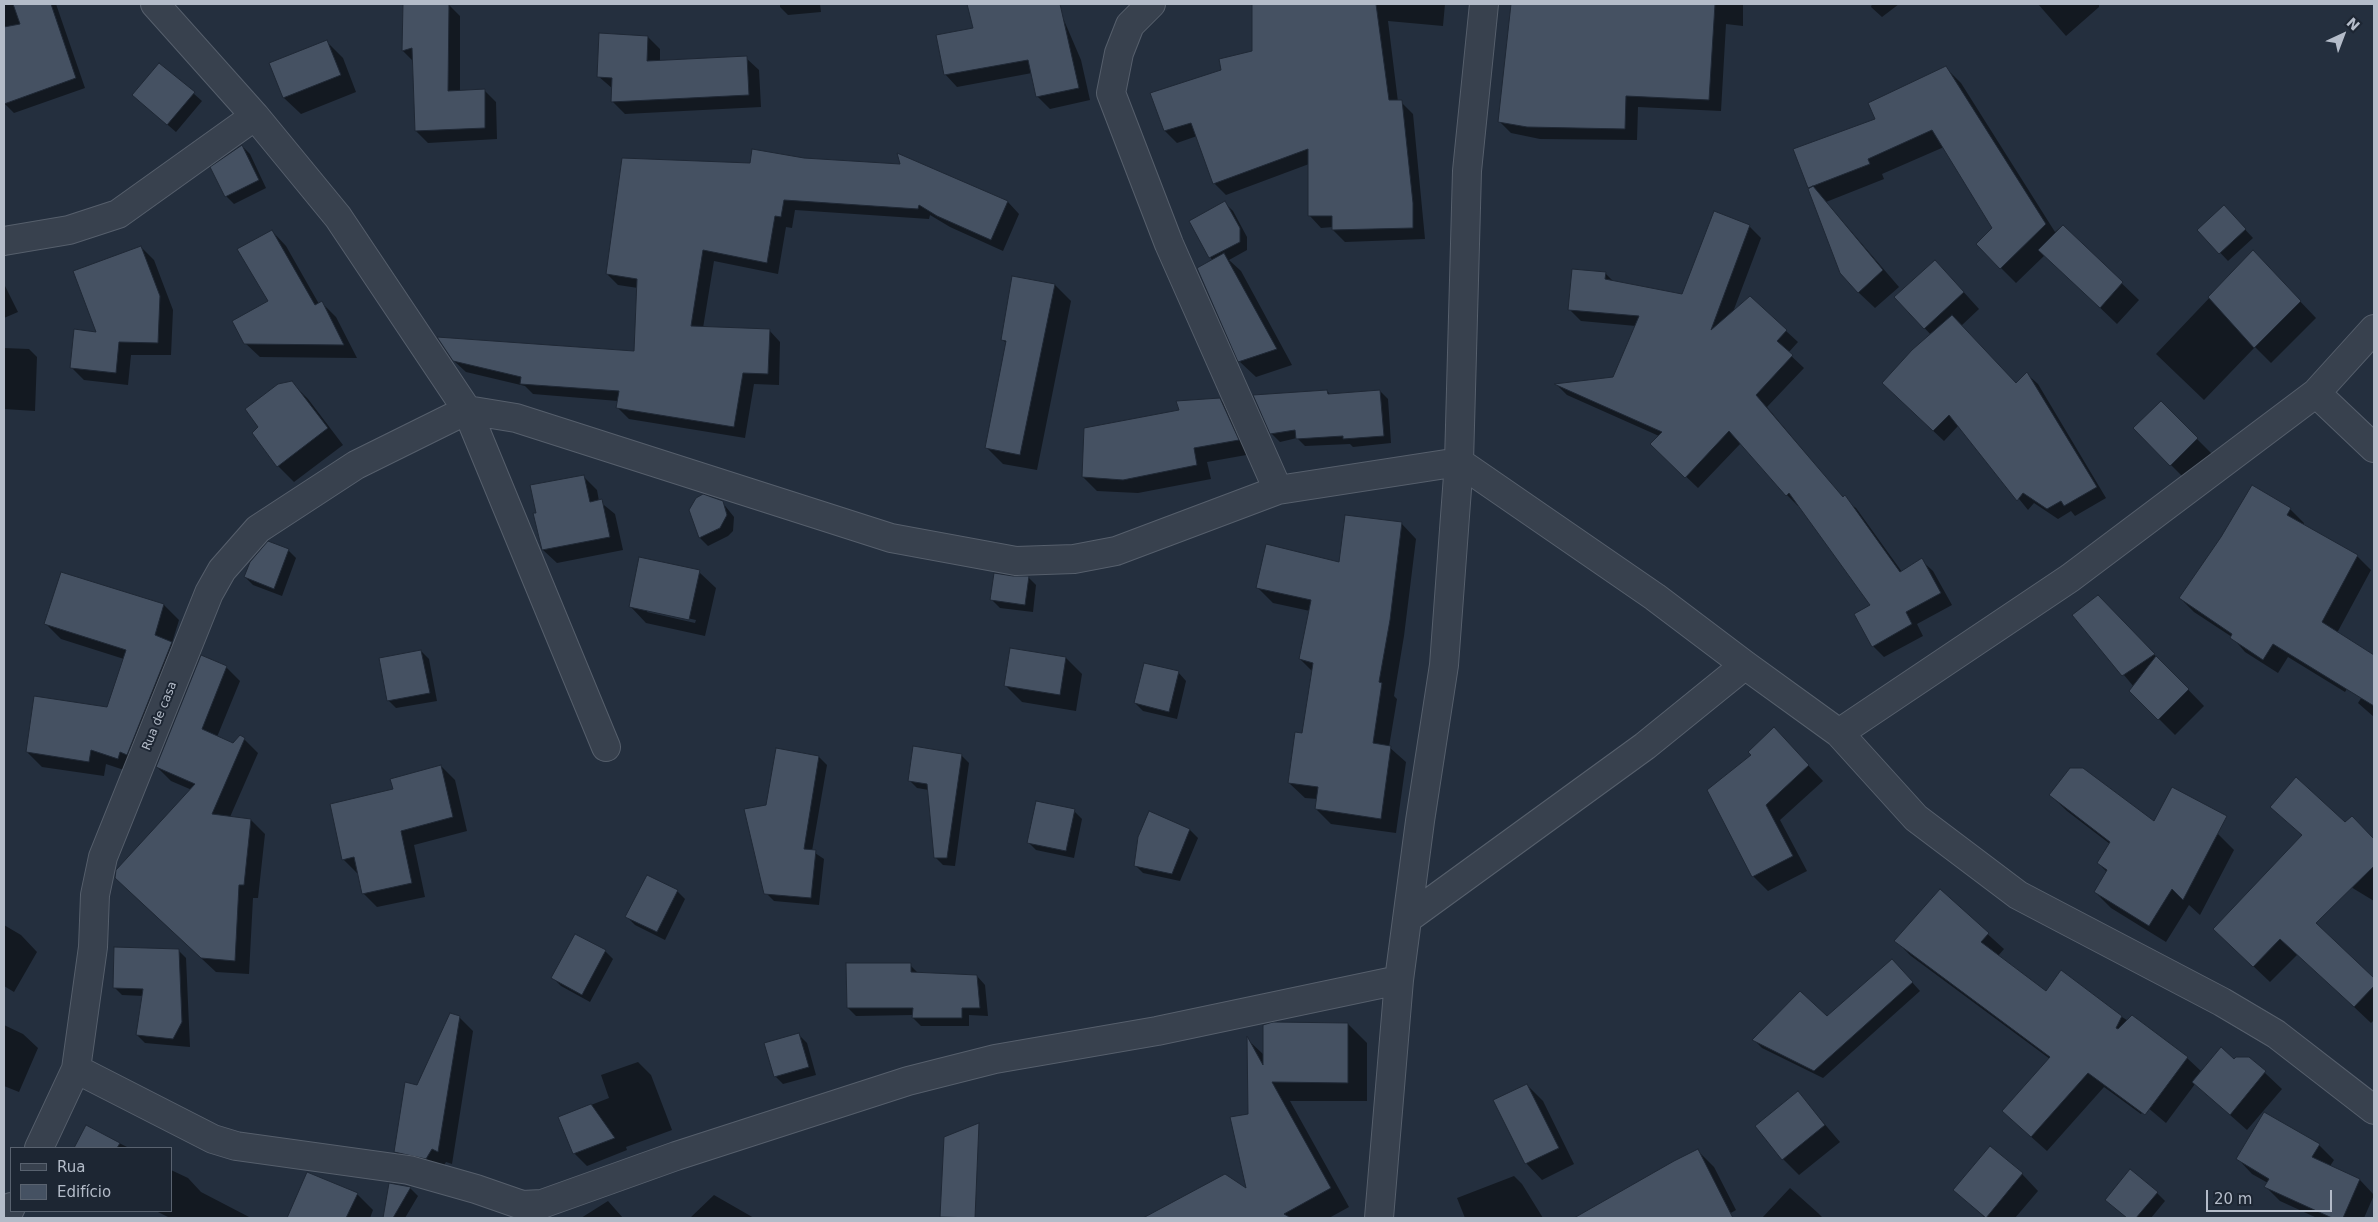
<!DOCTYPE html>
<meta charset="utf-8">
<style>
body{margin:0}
#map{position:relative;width:2378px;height:1222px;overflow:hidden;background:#242f3e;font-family:"DejaVu Sans",sans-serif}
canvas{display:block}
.frame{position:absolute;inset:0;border:5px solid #b4bcc9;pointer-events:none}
.legend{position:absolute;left:10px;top:1147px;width:162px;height:65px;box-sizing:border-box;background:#1d2633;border:1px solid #59626f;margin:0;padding:6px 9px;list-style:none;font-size:15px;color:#b4bcc9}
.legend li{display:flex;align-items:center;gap:10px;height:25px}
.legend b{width:25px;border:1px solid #59626f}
.north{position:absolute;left:2318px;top:10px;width:50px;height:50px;-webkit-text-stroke:4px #1d2633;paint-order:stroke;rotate:43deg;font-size:14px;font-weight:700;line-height:20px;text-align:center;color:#b4bcc9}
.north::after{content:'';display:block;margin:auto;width:18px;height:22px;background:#b4bcc9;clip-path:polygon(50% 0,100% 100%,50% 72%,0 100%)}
.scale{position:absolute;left:2206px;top:1190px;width:126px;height:22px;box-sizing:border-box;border:2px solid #b4bcc9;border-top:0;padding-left:6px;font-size:15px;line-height:18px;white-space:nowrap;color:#b4bcc9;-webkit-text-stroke:4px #1d2633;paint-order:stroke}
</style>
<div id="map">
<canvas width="2378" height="1222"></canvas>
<div class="frame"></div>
<ul class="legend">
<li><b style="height:6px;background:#38414e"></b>Rua</li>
<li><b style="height:14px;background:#455162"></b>Edifício</li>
</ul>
<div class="north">N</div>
<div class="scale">20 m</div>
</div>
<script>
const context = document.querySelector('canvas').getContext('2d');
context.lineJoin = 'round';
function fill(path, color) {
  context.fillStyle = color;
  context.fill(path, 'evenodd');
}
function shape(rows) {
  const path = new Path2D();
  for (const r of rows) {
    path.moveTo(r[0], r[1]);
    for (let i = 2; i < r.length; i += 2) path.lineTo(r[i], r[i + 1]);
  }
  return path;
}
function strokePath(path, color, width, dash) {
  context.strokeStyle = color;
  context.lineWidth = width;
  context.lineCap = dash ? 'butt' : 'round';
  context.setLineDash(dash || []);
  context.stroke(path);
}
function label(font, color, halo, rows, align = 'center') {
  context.font = font + ' "DejaVu Sans",sans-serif';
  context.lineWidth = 4;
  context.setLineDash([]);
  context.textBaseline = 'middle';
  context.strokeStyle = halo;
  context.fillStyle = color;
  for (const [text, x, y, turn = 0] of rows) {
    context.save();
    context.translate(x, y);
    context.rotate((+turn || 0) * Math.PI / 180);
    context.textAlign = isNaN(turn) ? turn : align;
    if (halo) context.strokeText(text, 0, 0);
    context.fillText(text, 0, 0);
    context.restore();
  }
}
fill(shape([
 [4,4,56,4,85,88,14,113,4,103],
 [404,4,448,4,460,16,460,92,484,90,496,102,497,139,428,143,416,131,413,61,403,51],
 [780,4,820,4,821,12,788,15,780,7],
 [979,4,1057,4,1081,60,1090,100,1050,109,1037,96,1032,73,957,87,945,74,975,29,969,7],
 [1253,4,1445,4,1443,26,1388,21,1398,102,1401,102,1413,114,1425,239,1345,242,1333,230,1333,227,1321,228,1310,216,1309,164,1226,195,1214,183,1197,136,1177,143,1165,131,1152,94,1223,71,1253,52],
 [1513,4,1743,4,1743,26,1726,24,1721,111,1638,107,1637,140,1540,139,1511,133,1499,121],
 [1872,4,1899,4,1882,17,1871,7],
 [2038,4,2099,4,2099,7,2066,36],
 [648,37,660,49,660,62,746,58,759,70,761,107,625,114,613,102,613,89,598,76],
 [326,41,343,58,356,92,301,114,284,98,270,64],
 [160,64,202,101,176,132,133,95],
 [1946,68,1961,83,2055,232,2062,226,2139,300,2117,324,2045,255,2016,283,1977,244,1994,228,1944,147,1882,174,1884,179,1826,202,1899,287,1875,308,1858,292,1809,187,1877,120],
 [242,146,250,154,266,188,234,204,226,196],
 [899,155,1008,202,1019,214,1003,251,950,227,930,215,929,219,795,210,792,228,786,227,778,274,714,261,703,328,769,330,780,342,779,385,754,384,745,438,629,419,617,407,618,401,533,394,525,386,466,372,454,361,635,352,638,288,618,285,607,274,751,164,804,159,901,165],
 [1225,203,1233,211,1247,237,1247,250,1229,260,1241,271,1292,365,1256,377,1239,361,1213,261,1210,257],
 [2224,207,2253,238,2228,261,2199,230],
 [1714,213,1750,227,1761,238,1733,312,1750,298,1798,342,1788,353,1804,368,1767,407,1843,498,1856,508,1902,572,1921,560,1933,571,1952,605,1917,624,1923,636,1884,657,1873,646,1872,605,1800,505,1798,506,1787,495,1741,443,1698,488,1652,444,1659,436,1567,395,1557,385,1614,378,1636,326,1581,321,1570,310,1605,273,1614,282,1683,295],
 [272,231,286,246,319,304,322,303,336,317,357,358,260,357,245,343,269,301],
 [141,247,154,260,173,310,171,355,131,355,128,385,84,380,71,367,98,333],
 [2253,252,2316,318,2271,363,2255,347,2204,400,2156,354],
 [1013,278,1055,285,1071,301,1037,470,1003,464,986,447,1007,344,1003,340],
 [1951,278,1979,309,1961,326,2016,385,2027,374,2038,384,2106,498,2075,516,2071,511,2058,519,2034,503,2028,510,1959,425,1944,441,1894,394,1931,335,1896,297],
 [4,284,18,312,4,318],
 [4,348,29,349,37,357,35,411,4,409],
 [291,382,308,399,343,445,294,482,278,466],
 [1327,391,1331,395,1380,391,1388,399,1391,443,1353,447,1350,444,1305,446,1297,438,1280,442,1271,433],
 [1219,399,1234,413,1252,454,1207,462,1211,479,1138,493,1097,491,1083,477,1181,411],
 [2161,403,2213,455,2187,481,2134,428],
 [583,476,597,490,599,501,615,514,623,550,557,563,543,550],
 [722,502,734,517,733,531,728,536,708,546,700,538,690,511],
 [2290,509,2304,523,2303,526,2357,556,2371,570,2337,633,2366,657,2345,692,2288,657,2278,673,2245,652,2232,637,2194,612,2180,598],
 [1401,523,1416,539,1404,636,1394,696,1397,699,1389,747,1406,762,1396,833,1331,824,1316,809,1318,799,1305,798,1289,783,1303,734,1312,671,1300,659,1310,611,1273,603,1258,588,1340,564],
 [288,550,296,558,282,596,253,585,245,577],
 [699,572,716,588,705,636,646,623,630,606],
 [647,609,696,620,695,623,647,612],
 [1028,577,1036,585,1033,612,1000,608,992,600,1013,578],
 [2098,597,2204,706,2175,735,2131,691,2134,687,2074,615],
 [164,605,179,620,172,643,187,659,133,773,106,764,104,776,42,767,27,752,108,708,124,659,61,639,46,624],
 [421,651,429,659,437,701,396,708,388,700],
 [1066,658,1082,674,1076,711,1022,702,1006,686],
 [226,667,240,681,217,737,233,744,244,739,258,753,230,817,251,820,265,834,258,898,253,898,249,974,216,972,130,892,192,790,171,781,157,767],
 [1178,672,1186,681,1177,719,1143,711,1135,703],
 [2374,678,2374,717,2358,703],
 [1788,744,1823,781,1780,820,1807,871,1768,891,1753,876,1709,790,1753,756],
 [961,755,969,763,955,866,943,865,935,857,929,790,917,788,909,780],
 [819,757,827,765,812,851,824,859,819,905,774,901,766,893,767,806],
 [441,766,455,780,467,831,414,845,425,897,377,907,363,893,358,874,343,859,394,790],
 [2050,795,2155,823,2218,834,2234,850,2200,915,2189,905,2166,942,2111,908,2095,892,2107,872,2098,863,2110,844,2067,811],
 [1074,811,1082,819,1074,858,1036,850,1028,842],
 [1149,813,1190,830,1198,838,1180,881,1143,873,1135,865],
 [2345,824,2374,840,2374,901,2303,858],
 [647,877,677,891,685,899,665,940,635,925,627,917],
 [2264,877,2374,980,2374,1020,2371,1023,2298,954,2270,982,2231,945],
 [1940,891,2004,949,1998,956,2046,992,2122,1017,2187,1058,2202,1072,2249,1058,2282,1089,2247,1130,2195,1084,2166,1123,2147,1107,2141,1114,2104,1087,2047,1151,2019,1126,2050,1059,1911,956,1896,941],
 [4,925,21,935,37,952,14,992,4,986],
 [178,950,186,958,190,1047,145,1043,137,1035,144,996,122,995,114,987],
 [605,951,613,959,590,1002,561,986,553,978],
 [910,965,918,973,977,976,985,985,988,1016,969,1015,969,1026,921,1026,913,1018,913,1015,856,1016,848,1008],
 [1900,969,1920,991,1823,1078,1762,1048,1754,1040,1827,1018],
 [459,1017,473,1031,452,1164,446,1162,440,1172,409,1165,395,1152],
 [1348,1024,1367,1043,1367,1101,1290,1101,1349,1207,1329,1218,1196,1218,1184,1197,1248,1191,1248,1040,1264,1055],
 [4,1025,23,1034,38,1048,19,1092,4,1086],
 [799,1035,807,1043,816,1075,783,1084,775,1076],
 [638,1062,651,1075,672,1130,626,1147,627,1150,587,1166,574,1153,560,1117,609,1098,601,1075],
 [1527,1085,1543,1101,1574,1164,1542,1180,1526,1163],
 [1798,1093,1840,1142,1799,1175,1783,1159],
 [87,1127,129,1148,76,1148],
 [2319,1145,2334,1160,2330,1166,2360,1180,2374,1195,2364,1218,2317,1218,2280,1201,2266,1187,2268,1183,2252,1174,2238,1159],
 [1698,1151,1714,1167,1736,1210,1722,1218,1577,1218],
 [171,1170,188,1178,201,1192,251,1218,170,1218,156,1211,171,1211],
 [2022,1174,2038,1191,2015,1218,1985,1218,1955,1190],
 [1514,1176,1522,1184,1543,1218,1465,1218,1457,1198],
 [390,1184,410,1188,418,1196,405,1218,384,1218],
 [1790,1188,1818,1213,1823,1218,1762,1218],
 [2157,1193,2165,1201,2151,1218,2127,1218,2106,1200],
 [357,1194,373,1210,370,1218,308,1218,294,1204],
 [714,1195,754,1218,690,1218],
 [608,1201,623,1218,581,1218]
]), '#0007');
const building = shape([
 [13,4,51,4,76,78,4,104,4,27,20,24,13,4],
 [403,4,449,4,448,91,485,89,485,128,415,131,412,48,402,51,403,4],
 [967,4,1060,4,1079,88,1036,97,1028,60,944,75,936,35,973,28,967,4],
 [1252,4,1376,4,1389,100,1402,100,1413,203,1413,228,1332,230,1332,216,1308,216,1308,149,1213,184,1191,123,1164,131,1150,93,1221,70,1219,59,1252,51,1252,4],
 [1511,4,1715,4,1709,100,1626,96,1625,129,1527,127,1498,122,1511,4],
 [599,33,648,36,647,61,747,56,749,95,611,102,612,78,597,77,599,33],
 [327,40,341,75,283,98,269,63,327,40],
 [159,63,195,92,167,125,132,95,159,63],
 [1946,66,2046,224,2000,269,1976,244,1992,228,1932,130,1868,159,1870,164,1808,188,1793,149,1875,119,1868,103,1946,66],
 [242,145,259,180,225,197,210,167,242,145],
 [752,149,804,158,900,164,897,153,1008,201,991,240,937,216,919,205,918,209,784,200,781,217,775,216,767,263,703,250,691,326,770,329,768,374,743,373,734,427,616,408,619,391,520,384,521,377,453,361,437,337,634,351,637,279,606,274,622,158,750,163,752,149],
 [1813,186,1883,270,1858,293,1840,273,1808,189,1813,186],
 [1225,201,1240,228,1240,242,1209,258,1189,221,1225,201],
 [2224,205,2246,229,2219,254,2197,230,2224,205],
 [1714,211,1750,225,1711,330,1750,296,1787,330,1777,341,1793,355,1756,395,1843,497,1845,495,1900,572,1922,558,1941,593,1906,612,1912,624,1872,647,1854,614,1870,605,1789,493,1786,496,1729,431,1685,478,1650,444,1662,432,1554,384,1613,377,1639,316,1568,310,1572,269,1606,272,1605,279,1682,294,1714,211],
 [2063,225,2123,282,2100,308,2038,250,2063,225],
 [272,230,315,305,322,301,344,345,244,344,232,321,268,301,237,249,272,230],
 [141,246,160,296,158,343,119,342,116,373,70,368,74,329,96,332,73,271,141,246],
 [2253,250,2301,301,2254,348,2208,297,2253,250],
 [1224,253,1277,349,1238,362,1197,268,1224,253],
 [1935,260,1964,292,1924,329,1894,297,1935,260],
 [1012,276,1055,284,1020,455,985,448,1006,341,1001,340,1012,276],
 [1952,315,2016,383,2027,372,2097,487,2064,506,2061,501,2047,509,2023,493,2017,501,1949,415,1933,431,1882,383,1912,350,1952,315],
 [292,381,328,428,277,467,252,433,258,427,245,409,278,384,292,381],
 [1327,390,1328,394,1380,390,1384,436,1343,439,1343,436,1296,439,1295,430,1270,434,1253,395,1327,390],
 [1220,398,1239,440,1194,448,1197,465,1123,480,1082,477,1084,428,1179,410,1176,401,1220,398],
 [2161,401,2198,438,2170,466,2133,428,2161,401],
 [584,475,590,502,602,499,610,537,542,550,533,513,536,513,530,485,584,475],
 [2252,485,2291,508,2287,515,2358,555,2322,622,2374,655,2374,706,2273,644,2263,660,2230,638,2232,634,2179,598,2221,537,2252,485],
 [703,494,723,501,727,515,720,528,699,538,689,510,696,498,703,494],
 [1345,515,1402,522,1390,620,1379,682,1382,683,1373,743,1391,746,1381,819,1315,809,1318,787,1288,783,1295,732,1302,733,1313,663,1299,659,1311,600,1256,588,1266,544,1339,562,1345,515],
 [268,541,289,549,274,589,244,577,250,562,268,541],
 [639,557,700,570,689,620,629,607,639,557],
 [61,572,164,604,155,635,172,642,127,755,120,752,118,759,91,750,89,762,26,752,34,696,107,707,126,650,44,624,61,572],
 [994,573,1013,576,1029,576,1025,605,990,600,994,573],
 [2098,595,2155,654,2122,676,2072,615,2098,595],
 [1010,648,1066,657,1060,695,1004,686,1010,648],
 [421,650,430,693,387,701,379,658,421,650],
 [201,655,227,666,202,729,233,743,240,735,245,738,212,814,251,819,244,885,239,885,235,961,201,958,115,878,116,870,195,784,156,767,201,655],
 [2156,656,2189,689,2158,720,2129,691,2156,656],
 [1144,663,1179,671,1169,712,1134,703,1144,663],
 [1774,727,1809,765,1766,805,1793,856,1752,877,1707,790,1751,755,1748,752,1774,727],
 [913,746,962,754,947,858,934,858,927,784,908,781,913,746],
 [776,748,819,756,804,849,816,850,811,898,764,894,744,809,766,805,776,748],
 [441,765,453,817,401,831,412,883,362,894,354,857,342,860,330,804,393,789,390,779,441,765],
 [2070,768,2083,768,2154,821,2172,787,2227,816,2183,900,2172,889,2149,926,2094,892,2107,870,2097,863,2110,842,2049,795,2070,768],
 [2296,777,2345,822,2352,816,2374,839,2374,866,2316,923,2374,978,2374,986,2354,1007,2280,939,2253,967,2213,929,2302,835,2270,807,2296,777],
 [1036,801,1075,809,1066,851,1027,843,1036,801],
 [1149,811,1190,829,1172,874,1134,866,1138,837,1149,811],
 [647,875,678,890,657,932,625,917,647,875],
 [1940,889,1989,933,1981,942,2046,991,2061,970,2122,1016,2116,1028,2118,1029,2132,1015,2188,1057,2145,1115,2088,1073,2031,1137,2002,1111,2050,1057,1894,941,1940,889],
 [575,934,606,950,582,995,551,978,575,934],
 [114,947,179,949,182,1022,173,1039,136,1035,143,989,113,988,114,947],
 [1892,959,1913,982,1814,1071,1752,1040,1800,991,1827,1016,1892,959],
 [846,963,911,963,911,972,977,975,980,1008,962,1008,962,1018,912,1018,913,1008,847,1008,846,963],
 [450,1013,460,1016,438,1152,432,1149,426,1159,394,1152,405,1082,417,1085,450,1013],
 [1273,1022,1348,1023,1348,1083,1272,1082,1331,1188,1284,1214,1291,1218,1143,1218,1225,1174,1246,1188,1230,1117,1248,1114,1247,1036,1263,1065,1263,1025,1273,1022],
 [799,1033,809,1067,774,1077,764,1043,799,1033],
 [2221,1047,2234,1059,2236,1057,2249,1057,2266,1071,2230,1115,2192,1082,2221,1047],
 [1527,1084,1559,1148,1525,1164,1493,1100,1527,1084],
 [1798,1091,1825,1125,1782,1160,1755,1126,1798,1091],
 [591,1104,615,1138,573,1154,558,1117,591,1104],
 [2264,1112,2320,1144,2312,1157,2360,1179,2343,1218,2332,1218,2264,1187,2269,1179,2236,1159,2264,1112],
 [979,1123,975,1218,940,1217,944,1137,979,1123],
 [86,1125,120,1143,117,1148,74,1148,86,1125],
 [1990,1146,2023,1173,1986,1218,1953,1190,1990,1146],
 [1698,1149,1733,1218,1574,1218,1674,1161,1698,1149],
 [2130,1169,2158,1192,2136,1218,2127,1218,2105,1200,2130,1169],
 [307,1172,358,1193,346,1218,287,1218,307,1172],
 [389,1183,411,1187,393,1218,383,1218,389,1183]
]);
fill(building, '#455162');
strokePath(building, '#1f2835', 1);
const street = shape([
 [155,4,255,116,338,217,467,410,606,747],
 [1151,4,1130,25,1119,53,1111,93,1169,244,1278,490],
 [4,241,69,230,118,214,255,116],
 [2316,393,2374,448],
 [1839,733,2070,578,2316,393,2374,329],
 [1407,919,1645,746,1745,665],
 [76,1069,213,1139,236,1146,409,1170,476,1189,522,1205,542,1204,676,1156,908,1081,995,1059,1157,1031,1399,980],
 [39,1148,76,1069,93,947,95,895,103,857,209,593,222,570,258,529,356,465,467,410,516,418,891,538,1016,561,1074,559,1116,551,1278,490,1459,462,1655,597,1745,665,1839,733,1916,818,2018,895,2222,1002,2276,1034,2374,1110],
 [6,1218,11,1207],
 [1379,1218,1399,980,1420,821,1444,665,1459,462,1467,171,1484,4]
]);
strokePath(street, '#565f6c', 30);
strokePath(street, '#38414e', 28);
label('12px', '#b4bcc9', '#1d2633', [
 ["Rua de casa",160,716,-68]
]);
</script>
